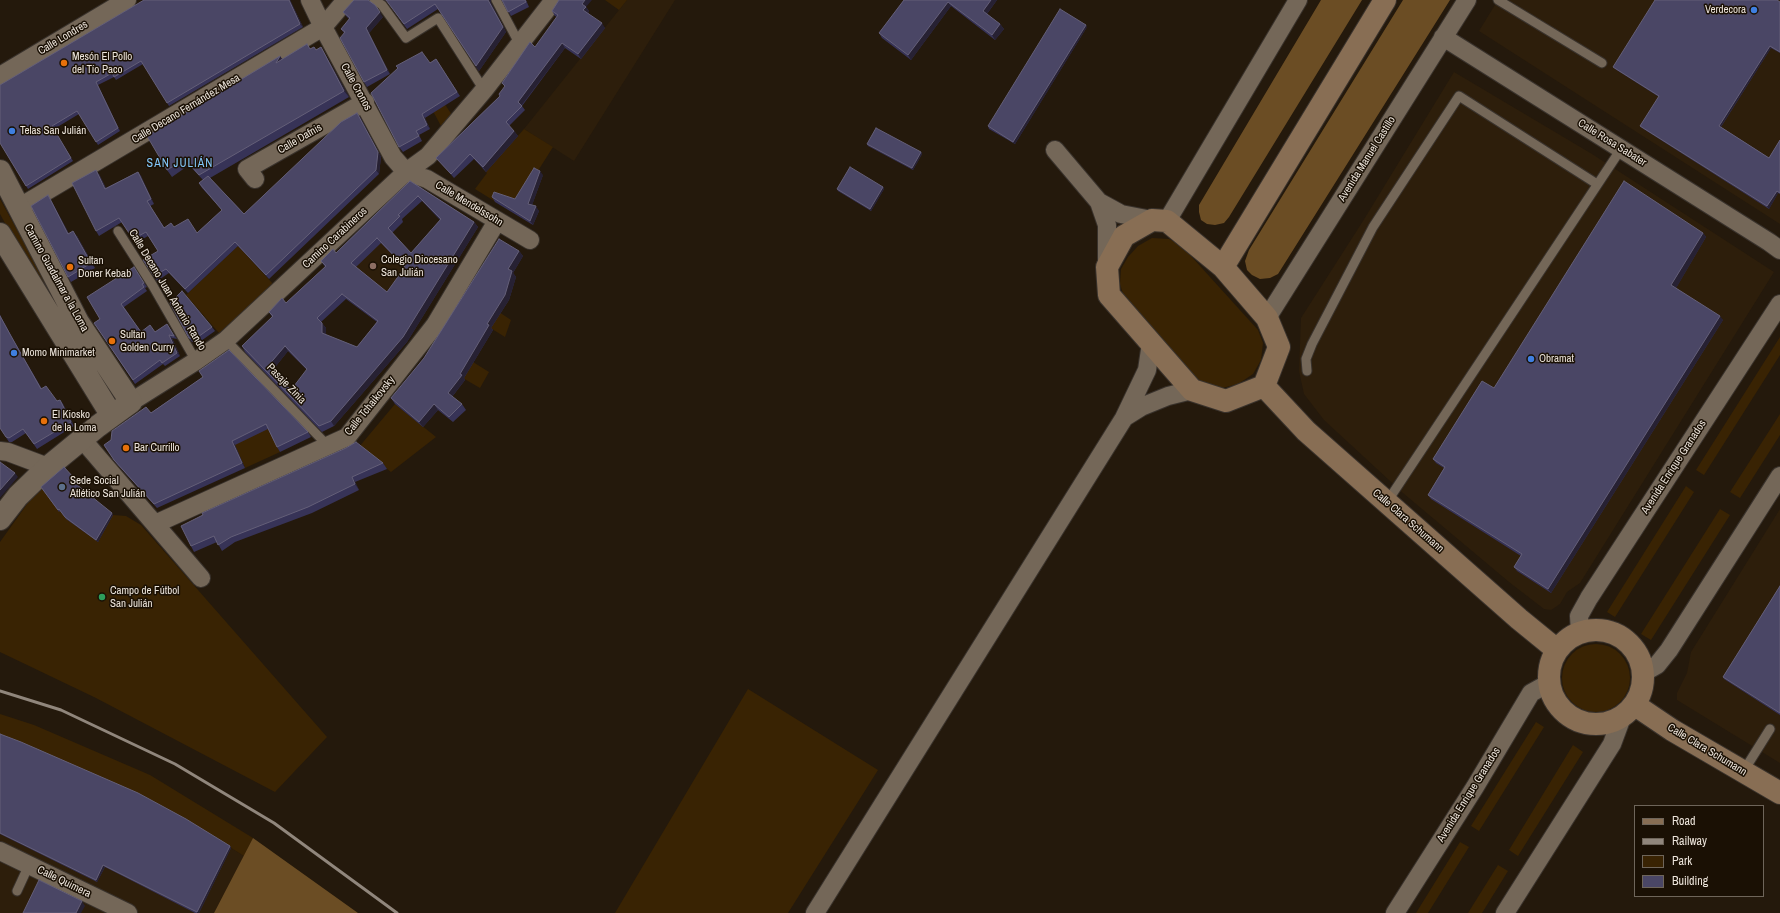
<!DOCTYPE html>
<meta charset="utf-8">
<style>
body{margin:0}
#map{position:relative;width:1780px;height:913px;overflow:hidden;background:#24190c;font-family:"Archivo Narrow",sans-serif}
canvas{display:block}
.legend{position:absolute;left:1634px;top:805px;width:130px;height:92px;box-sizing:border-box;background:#1a1004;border:1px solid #6e655a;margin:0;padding:5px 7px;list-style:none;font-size:12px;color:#ece4db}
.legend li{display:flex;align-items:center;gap:8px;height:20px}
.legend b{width:20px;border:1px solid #6e655a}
</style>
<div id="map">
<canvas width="1780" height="913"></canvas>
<ul class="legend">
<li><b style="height:5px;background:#886e54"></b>Road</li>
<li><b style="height:5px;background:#90867c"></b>Railway</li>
<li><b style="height:11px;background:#392303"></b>Park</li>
<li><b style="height:11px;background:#4a4665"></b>Building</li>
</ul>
</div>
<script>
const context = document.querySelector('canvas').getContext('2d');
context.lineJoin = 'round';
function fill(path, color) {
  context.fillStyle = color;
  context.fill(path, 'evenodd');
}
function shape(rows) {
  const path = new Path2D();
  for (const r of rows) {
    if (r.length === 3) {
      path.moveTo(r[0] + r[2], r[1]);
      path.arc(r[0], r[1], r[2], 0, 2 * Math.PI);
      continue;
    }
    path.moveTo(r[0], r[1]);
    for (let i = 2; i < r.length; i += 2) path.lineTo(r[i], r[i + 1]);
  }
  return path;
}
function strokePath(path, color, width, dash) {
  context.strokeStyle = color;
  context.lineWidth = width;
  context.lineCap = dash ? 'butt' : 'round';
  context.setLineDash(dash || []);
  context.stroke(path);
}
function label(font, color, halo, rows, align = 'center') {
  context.font = font + ' "Archivo Narrow",sans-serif';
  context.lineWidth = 3;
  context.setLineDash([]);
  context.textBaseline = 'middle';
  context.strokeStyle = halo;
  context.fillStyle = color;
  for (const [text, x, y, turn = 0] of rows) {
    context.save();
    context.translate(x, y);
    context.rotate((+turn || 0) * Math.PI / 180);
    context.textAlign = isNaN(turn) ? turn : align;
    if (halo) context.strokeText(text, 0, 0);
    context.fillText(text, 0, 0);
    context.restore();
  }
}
fill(shape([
 [627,0,675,0,574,161,524,129],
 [1498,0,1780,0,1780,224,1479,31],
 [1454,72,1592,154,1774,272,1580,583,1567,592,1560,604,1551,610,1544,609,1509,582,1403,493,1324,420,1304,394,1299,371,1301,318,1363,221],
 [374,219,406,269,366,314,342,267],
 [1780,509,1780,763,1677,700,1677,693,1687,673,1691,652],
 [0,736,188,821,244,856,214,913,0,913]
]), '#2d1e0b');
fill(shape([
 [605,0,627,0,619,10],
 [415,59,452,115,441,126,427,100],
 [524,129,553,147,512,212,475,189,487,173,486,172],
 [0,199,66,319,108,382,101,386,60,323,0,214],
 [1152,238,1169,239,1181,245,1258,330,1263,343,1261,360,1253,374,1238,384,1218,389,1195,379,1124,297,1120,284,1121,269,1128,257,1138,246],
 [238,246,274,285,219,333,186,295],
 [472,294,511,320,505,337,461,310],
 [1780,337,1780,355,1704,475,1696,470],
 [441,342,489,372,480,388,430,359],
 [395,404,436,437,391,472,359,447],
 [1780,414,1780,435,1740,498,1730,492],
 [264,417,280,452,245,468,229,433],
 [65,468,76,480,74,482,83,492,113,515,126,516,141,525,327,737,275,792,96,698,0,652,0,542,30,500],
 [1686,486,1694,492,1615,617,1607,612],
 [1720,509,1730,515,1651,640,1641,634],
 [1596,678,34],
 [748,689,878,770,788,913,615,913],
 [0,714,34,725,150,775,253,838,244,856,188,821,0,736],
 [1536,722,1544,727,1479,831,1471,826],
 [1573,745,1583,752,1518,856,1509,850],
 [1460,842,1469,847,1428,913,1416,913],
 [1498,865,1508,871,1482,913,1468,913]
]), '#392303');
fill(shape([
 [1321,0,1362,0,1229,217,1224,223,1215,225,1207,224,1201,220,1199,212,1199,205],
 [1403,0,1450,0,1278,274,1270,278,1260,279,1252,275,1247,270,1245,261,1249,250],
 [253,838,358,913,214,913]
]), '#6b4d24');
const service = shape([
 [374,0,382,5,406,38,438,18,484,90],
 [496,0,520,45],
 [1498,0,1602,63],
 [118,231,153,286,196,361],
 [226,340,328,446],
 [1307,371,1306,359,1312,344,1373,227,1459,96,1597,184],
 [1387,502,1621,149],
 [1743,772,1770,729],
 [17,891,29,865]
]);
const minor = shape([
 [310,0,323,27,393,157,406,172],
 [1443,37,1769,242,1780,250],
 [0,76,127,0],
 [1055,150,1099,202,1107,225,1107,267],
 [406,172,427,179,530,240],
 [255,179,247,169,365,102],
 [1099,202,1121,214,1152,220],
 [18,208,323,27,346,0],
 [1167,221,1298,0],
 [1267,318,1467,0],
 [131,402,196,361,226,340,406,172,428,156,484,90,554,0],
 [1125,417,1141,407,1168,396,1192,390],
 [82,439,201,578],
 [0,451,8,452,48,467],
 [155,524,347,437,435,325,497,221],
 [1580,633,1579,616,1589,598,1780,304],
 [1643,673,1657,665,1669,650,1780,476],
 [0,851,128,913],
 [815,913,1124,418,1147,370,1151,343],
 [1395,913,1475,787,1531,693,1549,683],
 [1505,913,1612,744,1622,717]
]);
const tertiary = shape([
 [0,171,78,322,131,402,98,426,48,467,18,496,0,519],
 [0,234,112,416]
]);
const secondary = shape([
 [1152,220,1167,221,1223,267,1267,318,1279,347,1264,386,1226,401,1192,390,1109,295,1107,267,1124,236,1152,220],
 [1223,267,1385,0],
 [1264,386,1306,431,1519,619,1557,650],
 [1596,677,47],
 [1635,705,1672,730,1780,793]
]);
strokePath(service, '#39322c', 11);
strokePath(minor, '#39322c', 20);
strokePath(tertiary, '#39322c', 24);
strokePath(secondary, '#39322c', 24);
strokePath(service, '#746758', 9);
strokePath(minor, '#746758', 18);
strokePath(tertiary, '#746758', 22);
strokePath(secondary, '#886e54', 22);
strokePath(shape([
 [0,691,61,710,175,764,274,823,397,913]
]), '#90867c', 3);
fill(shape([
 [144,0,290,0,303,27,169,106,143,64,116,80,114,77,98,85,120,131,98,145,79,114,54,129,73,161,28,189,0,143],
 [385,0,491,0,491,3,506,32,479,71,438,9,407,29,387,1],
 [502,0,526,0,529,7,511,16],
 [904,0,997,0,987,14,1000,24,1004,29,995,40,951,6,911,60,882,38,879,33],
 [1780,2,1780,53,1771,48,1721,127,1769,158,1780,140,1780,194,1778,193,1769,209,1642,128,1640,126,1659,97,1615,69,1613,67],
 [586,7,589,11,588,13,605,28,581,59,565,48,522,106,525,110,509,126,514,131,518,136,486,172,474,159,454,178,440,162,436,158,500,96,505,87,502,83,535,47,557,17,555,16,552,11],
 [343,12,383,17,369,33,390,74,367,87,364,82,344,33,341,29,349,19,347,17],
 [1087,27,1015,144,989,129,988,126],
 [321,47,325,54,349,97,210,178,244,214,357,113,360,117,381,157,379,174,269,279,238,246,188,293,169,273,157,281,154,276,158,251,148,236,136,243,122,222,99,236,96,231,99,174,106,188,138,172,141,176,154,204,150,206,164,227,174,227,197,233,222,210,202,188,199,183,203,180,189,165,172,177,167,170,280,56,282,59,311,49,316,50],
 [436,59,460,96,425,118,430,129,419,135,422,141,403,152,399,147,430,63],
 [867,144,921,152,922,154,913,170,868,146],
 [543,175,532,205,539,211,533,225,495,202,492,197,515,199],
 [410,181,474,222,478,227,407,342,334,426,322,432,245,352,242,346,272,317,269,312,286,303,325,267,321,261,336,253],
 [422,201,440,220,411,253,392,233,403,222,402,219],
 [381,243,405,268,387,292,356,267],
 [346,299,377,322,357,347,326,335,326,328,321,322],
 [288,351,307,370,291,390,272,371],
 [883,187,884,189,871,211,838,191,837,189],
 [51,200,69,234,77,236,95,268,71,282,68,277],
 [1703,233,1706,237,1676,288,1723,320,1551,593,1517,571,1514,567,1521,556,1431,499,1428,495,1444,468,1436,463,1433,459,1494,388],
 [519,251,523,256,513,273,516,277,509,300,491,328,493,330,464,378,465,380,452,397,462,404,466,410,453,422,438,410,423,427,395,404,391,398],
 [134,267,147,287,145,288,147,291,124,307,141,332,155,332,167,324,177,339,172,338,180,356,165,366,163,364,135,384,94,323,100,319],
 [0,315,14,341,42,389,57,401,60,400,63,404,74,426,37,449,26,433,12,442,9,442,0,428],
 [212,327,215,331,198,343,192,342,189,338],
 [203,377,308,432,311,437,280,452,277,447,268,429,235,445,245,468,157,508,117,464,104,445],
 [383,463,387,469,355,482,359,490,353,493,312,513,235,542,222,551,217,542,194,552,181,526],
 [74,478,76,480,73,482,113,515,98,542,66,519,60,511,59,512,41,487],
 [1780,586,1780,715,1724,679,1723,677],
 [0,734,230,846,231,848,199,913,195,913,105,867,97,882,0,834]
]), '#373357');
fill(shape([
 [289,0,290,0,303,27,300,24],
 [488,0,491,0,491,3,506,32,479,71,476,66],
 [585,0,592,0,586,7,589,11,587,15,583,10,582,4],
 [991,0,997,0,986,15,983,11],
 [948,2,951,6,911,60,908,55],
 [380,12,383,17,369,33,390,74,387,70,366,28],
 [602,23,605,28,581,59,578,54],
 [1000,24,1004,29,995,40,992,35],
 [1086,25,1087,27,1015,144,1013,142],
 [562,43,565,48,521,106,518,102],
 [1770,46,1771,48,1720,128,1719,126],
 [321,47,325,54,349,97,344,91],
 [280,56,284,62,276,63],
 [96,82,98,85,120,131,118,128],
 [357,113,360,117,381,157,379,174,376,170],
 [422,114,425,118,430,129,427,125],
 [514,131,518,136,486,172,483,167],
 [921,152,922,154,913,170,912,168],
 [96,170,99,174,108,193,105,189],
 [540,171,543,175,531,208,528,204],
 [138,172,141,176,154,204,151,199],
 [883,187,884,189,871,211,870,209],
 [1777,191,1778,193,1769,209,1767,206],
 [48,195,51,200,72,239,68,234],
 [536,206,539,211,533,225,530,221],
 [474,222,478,227,407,342,334,426,331,421],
 [73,231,77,236,95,268,91,263],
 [1703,233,1706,237,1675,290,1671,285],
 [519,251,523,256,513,273,516,277,509,300,491,328,493,330,464,378,465,380,451,398,448,393,460,374,487,324,508,269],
 [0,315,14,341,44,393,11,336,0,316],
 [1720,316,1723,320,1551,593,1548,589],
 [322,323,326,328,326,339,322,333],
 [169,335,172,338,180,356,177,353],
 [285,346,288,351,271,372,267,367],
 [60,400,63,404,74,426,71,422],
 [434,404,438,410,423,427,419,422],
 [232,441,235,445,245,468,242,463],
 [15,473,18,477,0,498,0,490],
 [352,477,355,482,359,490,355,484],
 [112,513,113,515,98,542,96,540],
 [230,846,231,848,199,913,197,913,197,912],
 [103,865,105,867,97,882,96,880],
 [82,901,85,906,81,913,76,913]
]), '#272133');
const building = shape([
 [144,0,289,0,300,24,167,103,141,61,114,77,112,73,96,82,118,128,96,142,77,111,52,126,71,158,26,186,0,143,0,85,144,0],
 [354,0,368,0,375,5,380,12,366,28,387,70,364,82,340,38,345,32,341,29,350,18,343,12,354,0],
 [386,0,488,0,503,27,476,66,435,4,404,24,386,0],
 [502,0,525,0,526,2,508,12,502,0],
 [559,0,585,0,582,4,586,7,583,10,602,23,578,54,562,43,518,102,522,106,506,122,514,131,483,167,470,154,451,174,436,158,500,96,499,94,505,86,502,83,530,42,535,47,558,15,552,11,559,0],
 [904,0,991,0,983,11,1000,24,992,35,948,2,908,55,879,33,904,0],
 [1655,0,1777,0,1780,2,1780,52,1770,46,1719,126,1769,158,1780,140,1780,193,1777,191,1767,206,1640,126,1659,96,1613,67,1655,0],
 [1060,9,1086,25,1013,142,988,126,1060,9],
 [307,44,310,49,314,47,316,50,321,47,344,91,199,175,185,159,167,170,147,136,280,56,276,63,307,44],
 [422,52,430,63,436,59,457,92,422,114,427,125,416,131,419,136,399,147,371,93,398,68,396,66,422,52],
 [357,113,378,152,376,170,266,275,235,242,185,289,166,269,154,276,143,260,158,251,146,232,133,239,119,218,96,231,72,183,96,170,105,189,138,172,151,199,147,201,164,228,171,223,174,227,188,219,197,233,222,210,199,183,208,176,244,214,341,122,357,113],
 [876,128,921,152,912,168,867,144,876,128],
 [850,167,883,187,870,209,837,189,850,167],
 [534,168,540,171,528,204,536,206,530,221,492,197,494,192,515,199,534,168],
 [410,181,474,222,403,337,331,421,319,426,242,346,273,316,269,312,282,298,286,303,326,266,321,261,333,249,336,253,410,181],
 [418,196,441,219,411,253,388,228,400,216,398,215,418,196],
 [377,238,405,267,387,292,351,263,377,238],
 [342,294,378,321,357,347,322,333,322,323,317,318,342,294],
 [285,346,307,369,291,390,267,367,285,346],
 [1624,181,1703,233,1671,285,1720,316,1548,589,1514,567,1522,554,1428,495,1445,467,1433,459,1482,381,1494,388,1624,181],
 [48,195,68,234,73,231,91,263,68,277,31,206,48,195],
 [499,239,519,251,508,269,512,271,505,295,487,324,489,325,460,374,462,375,448,393,462,404,449,417,434,404,419,422,391,398,424,358,499,239],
 [134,267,144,283,142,284,144,287,121,304,141,332,150,325,155,332,167,324,174,336,169,335,177,353,162,363,160,360,133,380,94,323,100,319,87,297,134,267],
 [182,291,212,327,195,339,189,338,170,303,182,291],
 [0,316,11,336,41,389,46,386,57,401,60,400,71,422,34,444,23,429,9,438,6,437,0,428,0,316],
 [229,350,308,432,277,447,266,424,232,441,242,463,154,504,114,460,104,445,111,440,112,431,146,407,151,413,203,377,199,371,229,350],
 [356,442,383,463,352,477,355,484,308,507,231,537,218,545,214,536,191,546,181,526,203,515,202,513,346,448,356,442],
 [0,462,15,473,0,490,0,462],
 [64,467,74,478,71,480,112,513,96,540,65,517,59,509,58,510,41,487,64,467],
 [1780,586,1780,713,1723,677,1780,586],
 [0,734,21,742,138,793,186,819,230,846,197,912,103,865,96,880,0,833,0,734],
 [39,880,82,901,76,913,23,913,39,880]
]);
fill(building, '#4a4665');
strokePath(building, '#645f78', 1);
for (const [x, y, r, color] of [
 [1754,10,4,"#3f7fe0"],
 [64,63,4,"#e8710a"],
 [12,131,4,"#3f7fe0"],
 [373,266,4,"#8d6e63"],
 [70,267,4,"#e8710a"],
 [112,341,4,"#e8710a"],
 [14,353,4,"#3f7fe0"],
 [1531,359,4,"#3f7fe0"],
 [44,421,4,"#e8710a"],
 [126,448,4,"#e8710a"],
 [62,487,4,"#5c6f8a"],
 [102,597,4,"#2e9e5b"]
]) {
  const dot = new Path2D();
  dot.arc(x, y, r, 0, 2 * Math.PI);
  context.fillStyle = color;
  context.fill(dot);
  strokePath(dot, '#1a1004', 1.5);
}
label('11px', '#ece4db', '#1a1004', [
 ["Verdecora",1746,10,"right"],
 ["Mesón El Pollo",72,57],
 ["del Tío Paco",72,70],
 ["Telas San Julián",20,131],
 ["Colegio Diocesano",381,260],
 ["San Julián",381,273],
 ["Sultan",78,261],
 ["Doner Kebab",78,274],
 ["Sultan",120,335],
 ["Golden Curry",120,348],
 ["Momo Minimarket",22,353],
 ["Obramat",1539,359],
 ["El Kiosko",52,415],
 ["de la Loma",52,428],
 ["Bar Currillo",134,448],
 ["Sede Social",70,481],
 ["Atlético San Julián",70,494],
 ["Campo de Fútbol",110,591],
 ["San Julián",110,604]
], 'left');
label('11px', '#ece4db', '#1a1004', [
 ["Calle Londres",63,38,-31],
 ["Calle Cronos",356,87,61],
 ["Calle Decano Fernández Mesa",186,109,-31],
 ["Calle Dafnis",300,139,-30],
 ["Calle Rosa Sabater",1612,143,32],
 ["Avenida Manuel Castillo",1367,159,-58],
 ["Calle Mendelssohn",469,204,31],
 ["Camino Carabineros",335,238,-43],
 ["Camino Guadalmar a la Loma",56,278,61],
 ["Calle Decano Juan Antonio Rando",167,290,59],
 ["Pasaje Zinia",286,384,46],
 ["Calle Tchaikovsky",370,406,-51],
 ["Avenida Enrique Granados",1674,467,-57],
 ["Calle Clara Schumann",1408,521,41],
 ["Calle Clara Schumann",1707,750,31],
 ["Avenida Enrique Granados",1469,795,-58],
 ["Calle Quimera",64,882,26]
]);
context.letterSpacing = '1px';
label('12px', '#83c7fa', '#1a1004', [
 ["SAN JULIÁN",180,164]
]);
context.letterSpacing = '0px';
</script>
